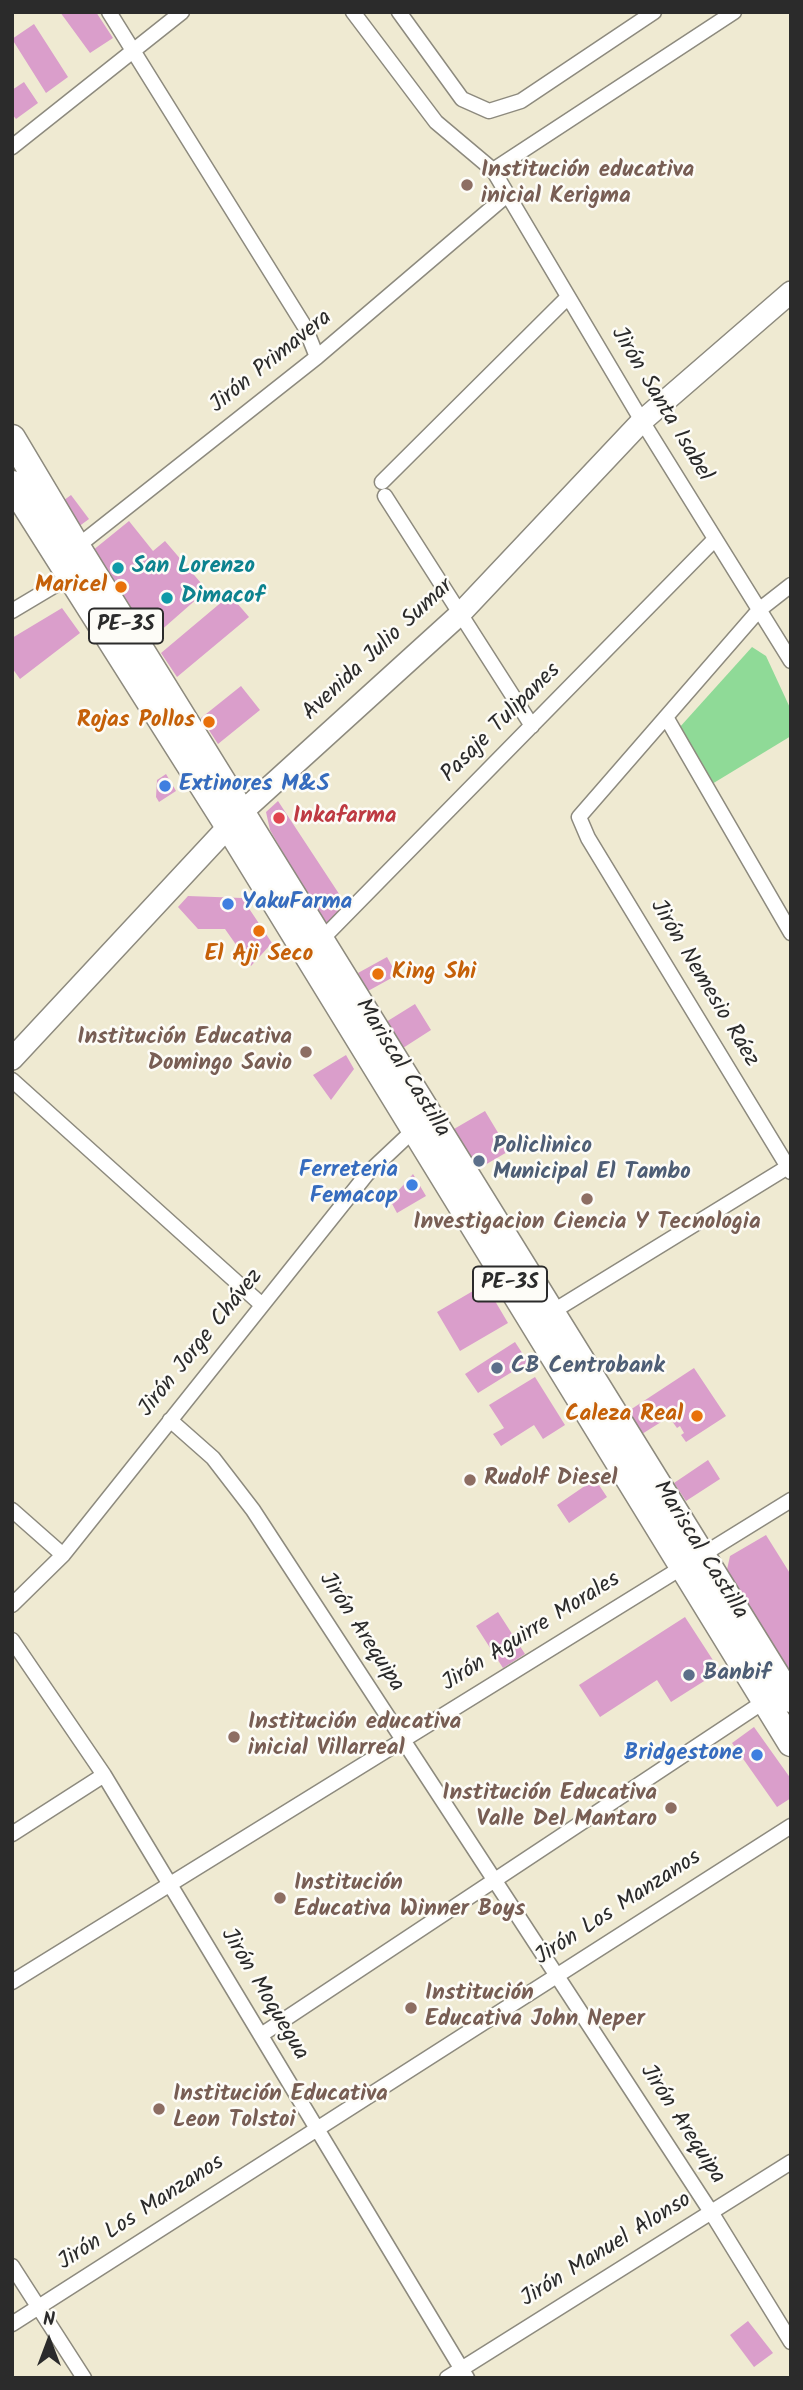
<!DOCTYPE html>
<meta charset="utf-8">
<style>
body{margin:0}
#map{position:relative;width:803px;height:2390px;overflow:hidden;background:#efead2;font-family:Kalam,sans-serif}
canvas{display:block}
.frame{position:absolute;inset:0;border:14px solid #2b2b2b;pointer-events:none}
.north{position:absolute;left:14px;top:2306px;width:70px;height:70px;-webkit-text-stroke:5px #fdfcf7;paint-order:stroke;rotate:0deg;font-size:19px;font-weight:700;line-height:28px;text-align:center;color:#2b2b2b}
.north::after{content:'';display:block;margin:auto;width:24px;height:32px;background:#2b2b2b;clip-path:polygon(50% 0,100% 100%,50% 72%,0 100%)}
</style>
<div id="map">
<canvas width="803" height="2390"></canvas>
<div class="frame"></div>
<div class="north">N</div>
</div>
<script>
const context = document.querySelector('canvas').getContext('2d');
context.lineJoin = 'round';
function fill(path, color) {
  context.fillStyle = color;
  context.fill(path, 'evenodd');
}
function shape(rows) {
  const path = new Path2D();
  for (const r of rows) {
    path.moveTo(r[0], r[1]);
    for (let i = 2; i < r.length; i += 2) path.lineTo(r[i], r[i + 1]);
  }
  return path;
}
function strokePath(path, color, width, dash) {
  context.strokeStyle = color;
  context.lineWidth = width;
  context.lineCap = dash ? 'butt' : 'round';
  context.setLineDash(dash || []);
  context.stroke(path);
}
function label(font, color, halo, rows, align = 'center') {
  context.font = font + ' Kalam,sans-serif';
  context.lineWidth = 5;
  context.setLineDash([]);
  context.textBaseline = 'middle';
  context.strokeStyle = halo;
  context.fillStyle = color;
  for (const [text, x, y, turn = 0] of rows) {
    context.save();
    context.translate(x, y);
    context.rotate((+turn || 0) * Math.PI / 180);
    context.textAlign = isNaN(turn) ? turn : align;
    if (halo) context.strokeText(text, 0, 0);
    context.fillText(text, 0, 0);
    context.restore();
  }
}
fill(shape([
 [752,647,766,656,791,710,791,736,712,784,679,728]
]), '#8fda97');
fill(shape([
 [60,12,96,12,113,38,90,53],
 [34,24,68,77,46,93,12,39],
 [24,82,38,103,16,119,12,114,12,90],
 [71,495,89,519,74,530,56,506],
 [129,521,153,551,165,541,207,590,150,640,92,551],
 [230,595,249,617,177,677,161,653],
 [62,608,80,633,20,679,12,668,12,638],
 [241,686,260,710,218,744,201,718],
 [166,774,176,791,159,802,156,797,157,780],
 [278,801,347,906,326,928,288,868,290,865,270,830,266,812],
 [188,896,242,898,272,943,251,966,225,929,198,929,178,907],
 [387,957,397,975,368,991,358,973],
 [415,1004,431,1030,403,1048,386,1022],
 [346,1055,354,1069,331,1100,313,1075],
 [485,1111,509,1151,478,1169,454,1129],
 [413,1174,426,1196,397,1213,390,1200],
 [485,1284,508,1323,460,1351,437,1312],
 [515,1342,528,1362,478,1393,465,1374],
 [694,1368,726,1416,686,1442,681,1435,684,1433,680,1426,677,1428,669,1417,642,1434,627,1412],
 [535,1377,565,1425,543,1439,534,1425,501,1446,493,1434,504,1428,489,1405],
 [708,1460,720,1479,686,1501,674,1483],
 [595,1479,607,1497,569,1523,557,1505],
 [766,1535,791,1575,791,1679,726,1574,730,1556],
 [498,1612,525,1654,503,1668,476,1626],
 [685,1617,720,1671,671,1702,657,1680,600,1717,579,1685],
 [754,1727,791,1779,791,1798,777,1807,732,1743],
 [748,2321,773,2353,754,2367,730,2335]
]), '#da9ecb');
const street = shape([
 [109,12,305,327,317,357],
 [353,12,436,122,493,170,642,421,791,661],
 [399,12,462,99,489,111,521,101,654,12],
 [12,147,182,12],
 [493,170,734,12],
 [382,482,568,297],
 [385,496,532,726],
 [74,549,317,357,507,195],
 [791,585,759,610,579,817,588,838,791,1172],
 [12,611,74,574],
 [666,717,791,933],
 [321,940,715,539],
 [12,1080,262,1305],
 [547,1315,791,1165],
 [170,1420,213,1458,253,1510,711,2212,791,2342],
 [12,1510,63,1555],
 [12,1605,63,1555,367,1174,418,1126],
 [12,1640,104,1775,467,2378],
 [12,1834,104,1775],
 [12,1982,791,1500],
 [261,2035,765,1701],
 [12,2266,84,2378],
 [12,2324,791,1826],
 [447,2378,791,2162]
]);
const secondary = shape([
 [12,1059,242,812,459,615,642,421,791,292]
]);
const highway = shape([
 [12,438,77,547,791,1699],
 [12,484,229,827,791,1743]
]);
strokePath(street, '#8d8a7e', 17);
strokePath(secondary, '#8d8a7e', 24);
strokePath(highway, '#8d8a7e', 29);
strokePath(street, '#fff', 14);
strokePath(secondary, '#fff', 21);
strokePath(highway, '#fff', 26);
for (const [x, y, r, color] of [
 [467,185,7,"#8d6e63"],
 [118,568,7,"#0f9aa8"],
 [121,587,7,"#e8710a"],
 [167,598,7,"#0f9aa8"],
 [209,722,7,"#e8710a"],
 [165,786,7,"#3f7fe0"],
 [279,818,7,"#e0444e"],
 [228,904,7,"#3f7fe0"],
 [259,931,7,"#e8710a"],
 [378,974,7,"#e8710a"],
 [306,1052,7,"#8d6e63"],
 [479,1161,7,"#5c6f8a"],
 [412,1185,7,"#3f7fe0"],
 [587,1199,7,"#8d6e63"],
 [497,1368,7,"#5c6f8a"],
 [697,1416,7,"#e8710a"],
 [470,1480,7,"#8d6e63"],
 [689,1675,7,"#5c6f8a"],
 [234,1737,7,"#8d6e63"],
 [757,1755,7,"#3f7fe0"],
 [671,1808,7,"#8d6e63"],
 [280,1898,7,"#8d6e63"],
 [411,2008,7,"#8d6e63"],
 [159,2109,7,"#8d6e63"]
]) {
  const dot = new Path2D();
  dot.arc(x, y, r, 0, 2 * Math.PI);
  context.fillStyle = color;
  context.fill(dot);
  strokePath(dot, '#fdfcf7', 2.5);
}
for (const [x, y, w] of [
 [126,626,74],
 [510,1284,74]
]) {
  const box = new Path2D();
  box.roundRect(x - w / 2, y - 17.5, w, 35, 5);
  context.fillStyle = '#fdfcf7';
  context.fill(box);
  strokePath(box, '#2b2b2b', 2);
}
label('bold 21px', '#2b2b2b', null, [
 ["PE-3S",126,626],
 ["PE-3S",510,1284]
]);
label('bold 23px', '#785e54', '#fdfcf7', [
 ["Institución educativa",481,172],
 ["inicial Kerigma",481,198],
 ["Institución Educativa",292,1039,"right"],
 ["Domingo Savio",292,1065,"right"],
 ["Investigacion Ciencia Y Tecnologia",587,1224,"center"],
 ["Rudolf Diesel",484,1480],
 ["Institución educativa",248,1724],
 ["inicial Villarreal",248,1750],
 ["Institución Educativa",657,1795,"right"],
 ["Valle Del Mantaro",657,1821,"right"],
 ["Institución",294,1885],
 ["Educativa Winner Boys",294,1911],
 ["Institución",425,1995],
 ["Educativa John Neper",425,2021],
 ["Institución Educativa",173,2096],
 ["Leon Tolstoi",173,2122]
], 'left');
label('23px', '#2b2b2b', '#fdfcf7', [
 ["Jirón Primavera",272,363,-39],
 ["Jirón Santa Isabel",660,405,59],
 ["Avenida Julio Sumar",379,651,-43],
 ["Pasaje Tulipanes",502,724,-45],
 ["Jirón Nemesio Ráez",703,984,59],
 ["Mariscal Castilla",401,1069,58],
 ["Jirón Jorge Chávez",202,1344,-51],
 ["Mariscal Castilla",699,1551,58],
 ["Jirón Arequipa",360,1633,57],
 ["Jirón Aguirre Morales",532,1633,-32],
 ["Jirón Los Manzanos",619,1909,-33],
 ["Jirón Moquegua",263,1995,59],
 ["Jirón Arequipa",681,2125,57],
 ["Jirón Los Manzanos",142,2214,-33],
 ["Jirón Manuel Alonso",607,2251,-32]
]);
label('bold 23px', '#0d838f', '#fdfcf7', [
 ["San Lorenzo",132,568],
 ["Dimacof",181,598]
], 'left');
label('bold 23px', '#c56008', '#fdfcf7', [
 ["Maricel",107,587],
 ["Rojas Pollos",195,722],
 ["El Aji Seco",259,956,"center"],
 ["King Shi",392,974,"left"],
 ["Caleza Real",683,1416]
], 'right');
label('bold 23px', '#366cbe', '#fdfcf7', [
 ["Extinores M&S",179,786],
 ["YakuFarma",242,904],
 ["Ferreteria",398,1172,"right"],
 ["Femacop",398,1198,"right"],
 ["Bridgestone",743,1755,"right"]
], 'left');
label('bold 23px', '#be3a42', '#fdfcf7', [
 ["Inkafarma",293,818]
], 'left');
label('bold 23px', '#4e5e75', '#fdfcf7', [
 ["Policlinico",493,1148],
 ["Municipal El Tambo",493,1174],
 ["CB Centrobank",511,1368],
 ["Banbif",703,1675]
], 'left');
</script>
